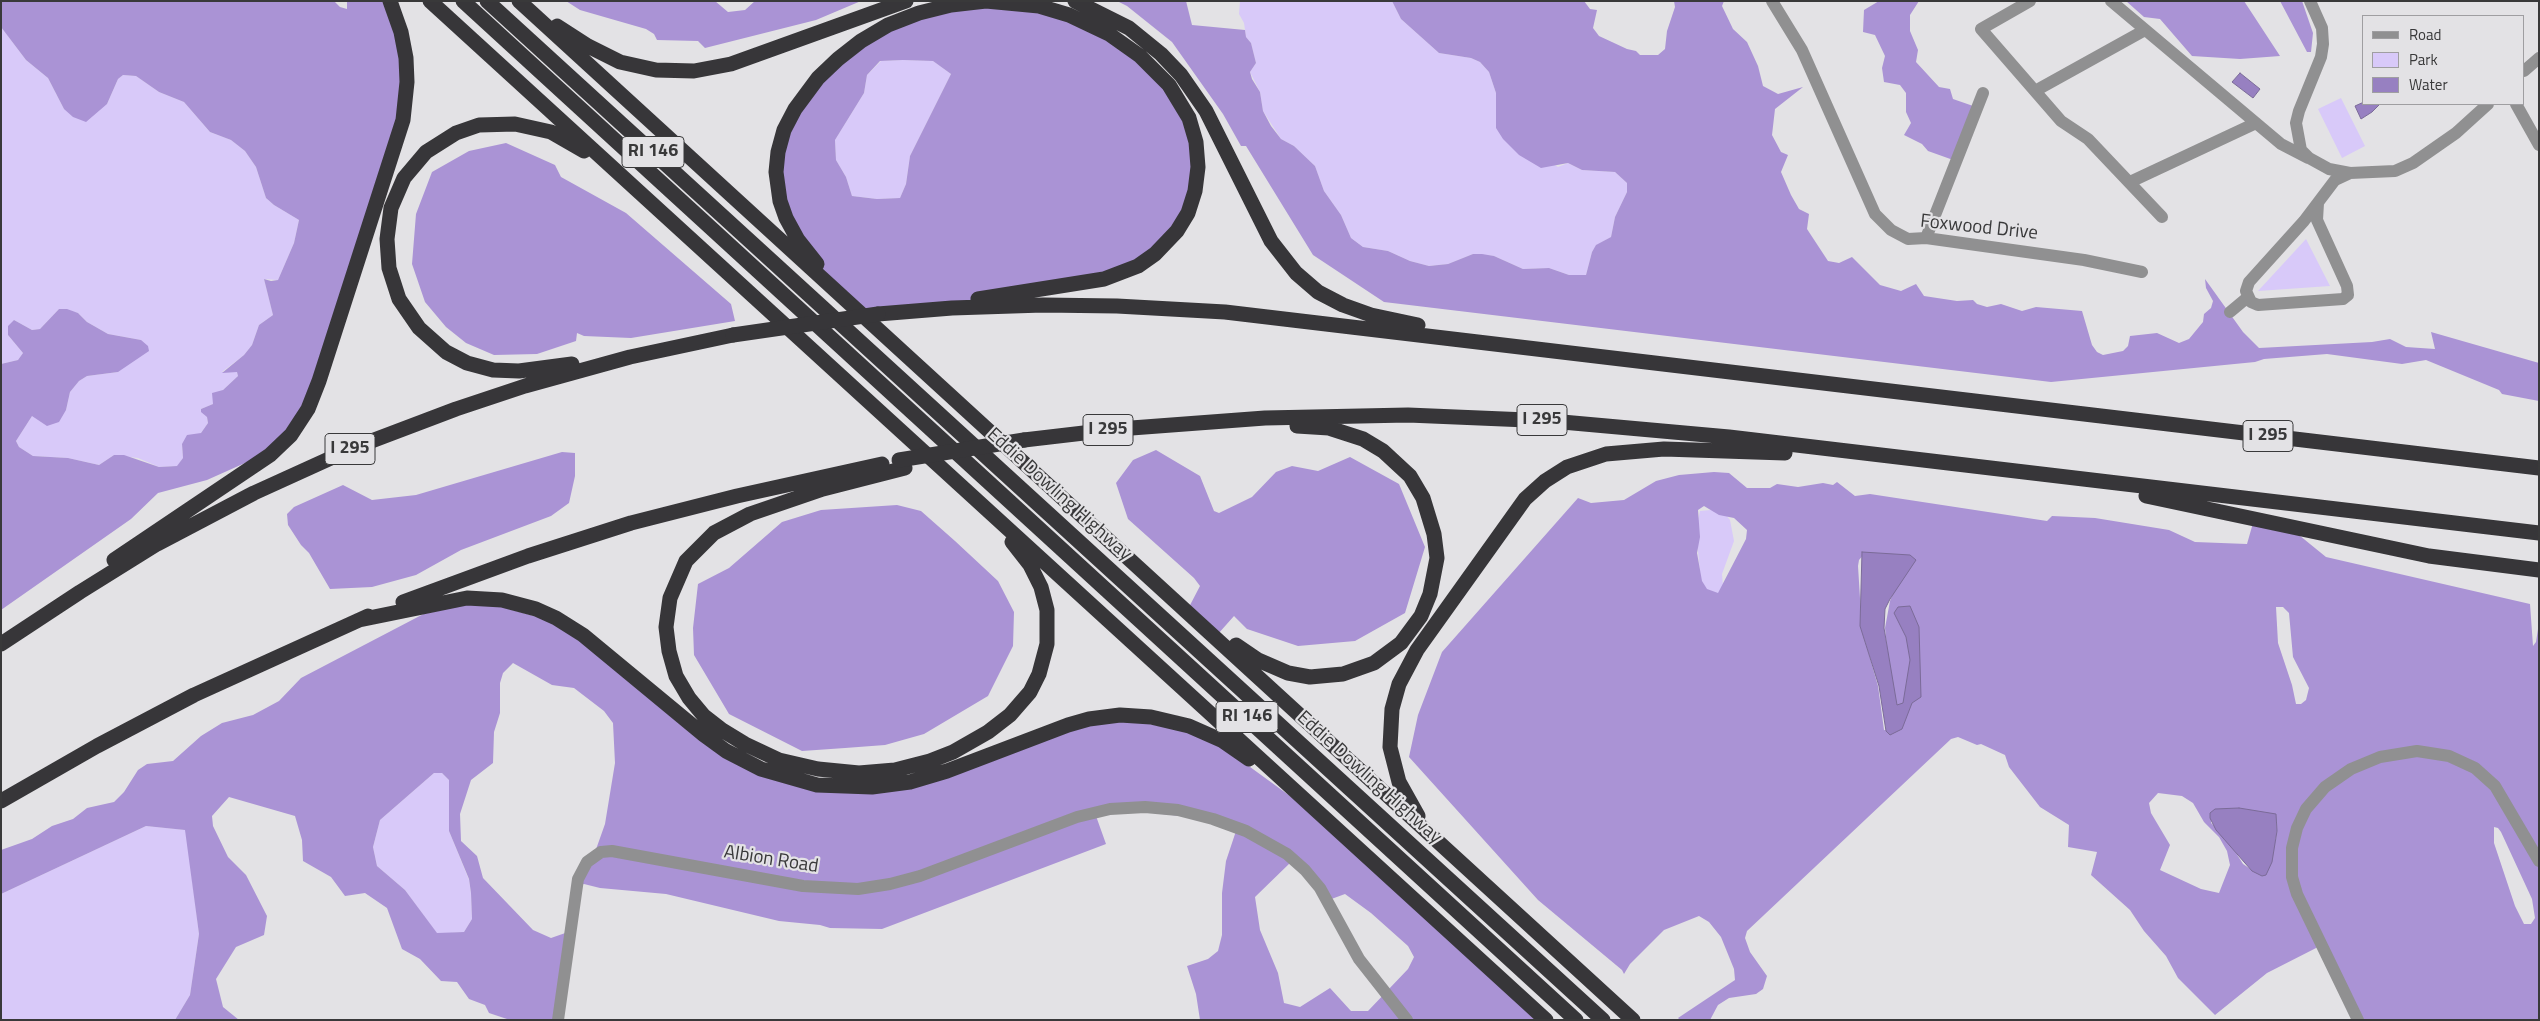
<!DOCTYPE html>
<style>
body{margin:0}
#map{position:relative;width:2540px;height:1021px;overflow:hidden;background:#e3e2e5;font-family:"Titillium Web",sans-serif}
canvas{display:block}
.frame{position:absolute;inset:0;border:2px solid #39393a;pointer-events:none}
.legend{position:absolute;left:2362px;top:15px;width:162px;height:90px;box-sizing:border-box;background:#e3e2e5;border:1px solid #9f9ea1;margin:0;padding:6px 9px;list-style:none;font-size:15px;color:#39393a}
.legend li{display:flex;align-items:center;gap:10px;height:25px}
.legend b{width:25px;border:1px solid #9f9ea1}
</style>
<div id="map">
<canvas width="2540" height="1021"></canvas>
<div class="frame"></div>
<ul class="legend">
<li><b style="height:6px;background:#909091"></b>Road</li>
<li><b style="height:14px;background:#d8c9f9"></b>Park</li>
<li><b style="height:14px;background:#9780c1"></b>Water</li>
</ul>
</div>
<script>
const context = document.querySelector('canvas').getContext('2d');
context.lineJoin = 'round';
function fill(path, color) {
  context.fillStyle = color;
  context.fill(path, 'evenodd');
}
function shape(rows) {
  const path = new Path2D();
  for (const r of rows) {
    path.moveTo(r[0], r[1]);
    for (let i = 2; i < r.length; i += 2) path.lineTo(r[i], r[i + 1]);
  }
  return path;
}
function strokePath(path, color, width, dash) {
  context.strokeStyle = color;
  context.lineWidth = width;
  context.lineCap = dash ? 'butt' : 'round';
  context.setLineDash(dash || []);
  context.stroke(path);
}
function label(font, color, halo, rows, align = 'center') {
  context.font = font + ' "Titillium Web",sans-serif';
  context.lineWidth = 4.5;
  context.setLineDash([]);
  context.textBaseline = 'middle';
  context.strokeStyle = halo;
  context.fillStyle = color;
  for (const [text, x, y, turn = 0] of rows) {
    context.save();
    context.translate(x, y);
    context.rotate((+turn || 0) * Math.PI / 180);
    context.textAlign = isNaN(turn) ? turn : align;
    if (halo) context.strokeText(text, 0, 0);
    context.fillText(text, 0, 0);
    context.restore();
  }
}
fill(shape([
 [1240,1,1392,1,1401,19,1439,53,1471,58,1480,62,1489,72,1496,93,1496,128,1558,167,1568,163,1582,170,1615,172,1627,183,1627,192,1615,217,1611,237,1597,245,1592,252,1586,275,1569,275,1549,268,1523,269,1494,256,1473,254,1448,264,1429,266,1410,261,1388,251,1363,247,1351,238,1341,215,1324,191,1315,166,1294,146,1281,139,1263,111,1260,92,1250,72,1256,63,1251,43,1246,37,1244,23,1239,14],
 [1,27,26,60,48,78,64,109,107,104,118,79,123,75,136,76,159,92,184,102,210,132,231,140,245,151,256,167,266,198,274,205,299,220,294,243,278,280,264,279,273,315,259,325,252,345,244,355,222,372,237,372,238,376,223,390,213,404,201,409,207,417,208,423,201,433,182,444,183,458,178,466,159,467,138,458,114,455,99,465,68,458,33,456,19,447,16,441,32,416,66,410,70,392,79,381,87,376,118,372,141,340,108,334,87,322,78,313,59,309,40,329,32,330,14,320,8,335,23,353,18,360,1,364],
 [903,60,933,61,951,74,910,156,906,184,900,198,877,199,852,196,846,177,836,160,835,140,864,93,867,75,881,61],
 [2341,98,2365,146,2342,158,2318,109],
 [2306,239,2330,286,2258,291],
 [1721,509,1730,520,1734,541,1722,574,1727,636,1705,625,1696,530,1700,511],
 [434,773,442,773,449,780,449,831,469,880,471,893,472,919,464,932,437,934,405,890,377,866,373,847,380,820],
 [146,826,186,830,199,934,190,995,175,1020,1,1020,1,894]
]), '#d8c9f9');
fill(shape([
 [1,1,334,1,340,7,347,9,347,1,389,1,408,79,315,396,274,450,207,480,158,493,131,519,1,610,1,364,18,360,23,353,8,335,8,326,14,320,32,330,40,329,59,309,67,309,78,313,87,322,108,334,141,340,148,346,149,351,118,372,87,376,79,381,70,392,66,410,59,422,47,426,32,416,16,441,19,447,33,456,68,458,99,465,114,455,124,455,159,467,177,466,183,458,182,444,187,435,201,433,208,423,207,417,201,412,201,409,213,404,212,393,223,390,238,376,237,372,222,373,244,355,252,345,259,325,273,315,264,279,271,281,278,280,294,243,299,220,274,205,266,198,256,167,245,151,231,140,210,132,184,102,159,92,136,76,123,75,118,79,107,104,86,122,73,117,64,109,48,78,26,60,1,27],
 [566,1,715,1,728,12,745,10,755,1,861,1,816,20,705,48,698,41,657,40,654,34,646,29,580,10],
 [1117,1,1186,1,1192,25,1245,30,1246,37,1251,43,1256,63,1250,72,1252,79,1260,92,1263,111,1271,126,1281,139,1294,146,1315,166,1324,191,1341,215,1351,238,1363,247,1388,251,1410,261,1429,266,1448,264,1473,254,1482,254,1494,256,1523,269,1549,268,1569,275,1586,275,1592,252,1596,245,1611,237,1615,217,1627,192,1627,183,1615,172,1582,170,1568,163,1541,168,1519,155,1503,139,1496,128,1496,93,1489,72,1480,62,1471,58,1439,53,1401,19,1392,1,1584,1,1590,9,1597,10,1593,28,1599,36,1627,49,1636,51,1640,55,1658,55,1665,49,1667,31,1675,7,1674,1,1724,1,1722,6,1733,29,1747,42,1758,66,1763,86,1778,94,1803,87,1775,109,1772,135,1781,152,1788,155,1781,172,1791,195,1799,209,1809,214,1807,229,1828,261,1839,263,1852,257,1880,285,1901,291,1916,284,1924,296,1957,301,1973,300,1977,304,1987,307,2001,304,2022,311,2036,307,2082,311,2092,345,2097,352,2103,355,2123,351,2128,346,2130,336,2157,333,2179,343,2189,339,2203,322,2204,314,2211,308,2213,301,2206,288,2205,279,2243,332,2259,348,2372,342,2390,339,2406,347,2435,349,2431,332,2539,363,2539,401,2502,394,2499,390,2426,360,2402,364,2327,354,2264,359,2255,362,2051,382,1384,302,1313,255,1246,146,1241,146,1223,114,1172,42,1127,6],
 [1879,1,1919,1,1910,15,1910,31,1918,50,1916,62,1939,87,1950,89,1953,99,1976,107,1956,161,1928,151,1922,144,1904,135,1911,123,1906,112,1906,93,1900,85,1884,82,1882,68,1885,56,1875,35,1863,32,1864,10],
 [2126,1,2244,1,2280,56,2240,59,2192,56,2160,19,2144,17],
 [2280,1,2302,1,2313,33,2311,52,2307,52],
 [1028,6,1099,30,1177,97,1200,168,1168,248,1089,285,885,311,855,307,816,264,784,211,779,162,793,117,833,69,879,36,937,12,973,7],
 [903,60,933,61,951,74,910,156,906,184,900,198,877,199,852,196,846,177,836,160,835,140,864,93,867,75,880,61],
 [506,143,555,165,561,177,626,213,731,304,735,321,631,338,584,336,577,333,576,341,537,354,494,355,466,343,446,327,425,302,412,264,416,214,432,172,469,151],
 [1156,450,1200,476,1214,511,1219,513,1252,497,1276,472,1292,466,1318,471,1350,457,1399,484,1425,547,1405,613,1355,641,1298,646,1247,629,1234,616,1218,634,1188,609,1200,586,1194,578,1128,519,1116,483,1133,460],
 [562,452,575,453,575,476,569,503,551,516,461,550,416,575,372,587,330,589,309,553,301,545,288,525,287,514,294,507,343,485,372,500,416,495],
 [1714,472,1729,473,1747,488,1770,488,1777,484,1798,487,1823,483,1833,485,1837,482,1855,496,1870,494,2047,521,2052,516,2095,518,2169,530,2195,542,2247,544,2253,523,2294,531,2326,557,2530,604,2533,646,2536,642,2538,629,2539,632,2539,1020,2356,1020,2320,946,2267,973,2215,1015,2178,978,2166,956,2144,931,2130,910,2091,875,2097,852,2068,847,2069,825,2040,807,2009,767,2005,755,1981,744,1977,745,1958,737,1951,739,1747,931,1745,938,1750,952,1767,976,1763,989,1756,994,1729,998,1718,1005,1710,1020,1680,1020,1678,1018,1735,980,1734,969,1721,937,1709,922,1699,916,1664,930,1630,964,1624,974,1622,970,1538,900,1409,757,1418,715,1442,652,1578,498,1591,503,1624,500,1656,481,1679,475],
 [1704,506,1719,515,1734,518,1747,530,1746,539,1718,593,1707,589,1702,581,1697,553,1700,537,1698,510],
 [1865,553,1905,561,1890,601,1885,628,1893,709,1891,731,1884,730,1878,686,1862,630,1858,566,1859,560],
 [2276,607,2283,607,2289,613,2293,657,2309,688,2306,700,2301,704,2296,704,2292,685,2278,643],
 [2158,793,2182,796,2193,803,2204,822,2219,837,2227,851,2230,865,2219,893,2201,889,2160,870,2170,845,2151,813,2149,803],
 [2211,813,2277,821,2276,839,2264,870,2252,870,2243,864,2226,837,2211,823],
 [2494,827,2498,828,2501,832,2532,899,2535,918,2531,924,2524,924,2515,906,2494,843],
 [897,505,921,511,955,541,998,581,1014,612,1013,646,988,696,924,734,885,745,845,748,802,751,729,714,694,655,693,628,698,584,729,568,782,522,821,510],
 [484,602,559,623,719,751,859,791,1084,724,1124,719,1206,735,1290,796,1543,1020,1200,1020,1196,994,1187,966,1208,959,1218,951,1222,935,1222,893,1226,861,1236,831,1199,818,1135,811,1096,816,1106,844,882,929,830,928,820,925,779,921,666,894,600,888,584,884,578,886,594,855,605,824,615,763,613,723,604,711,574,688,552,685,513,663,503,673,500,683,500,713,494,732,493,763,471,780,460,814,461,841,477,856,483,878,533,930,551,938,571,931,557,1020,510,1020,489,1013,485,1005,469,999,457,982,441,981,420,959,402,949,387,908,365,893,345,896,331,877,303,861,302,840,295,816,229,797,212,816,213,826,228,857,246,875,267,916,264,935,236,947,216,979,223,1007,239,1020,175,1020,190,995,199,934,185,830,146,826,1,894,1,850,32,839,52,826,73,819,87,808,114,802,124,792,138,770,147,764,173,761,201,736,222,723,253,715,279,701,301,678,435,608],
 [434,773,442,773,449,780,449,831,469,879,471,893,472,919,464,932,437,933,405,890,377,866,373,847,380,820],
 [1291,862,1326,901,1345,894,1371,913,1408,946,1414,957,1408,969,1368,1011,1351,1011,1330,988,1300,1007,1284,1003,1278,973,1260,930,1255,897]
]), '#aa93d5');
const water = shape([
 [2240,73,2260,89,2253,98,2232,82,2240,73],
 [2364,102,2380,104,2372,112,2361,119,2355,106,2364,102],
 [1862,552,1910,555,1916,560,1890,599,1885,609,1884,628,1897,705,1903,703,1910,660,1906,637,1894,613,1898,607,1910,606,1919,627,1921,697,1912,703,1902,729,1890,735,1886,731,1879,686,1860,626,1862,552],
 [2239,808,2276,814,2277,831,2272,862,2266,875,2262,876,2252,871,2216,830,2210,818,2210,813,2215,809,2239,808]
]);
fill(water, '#9780c1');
strokePath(water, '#7b6b98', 1);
strokePath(shape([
 [1772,1,1802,50,1875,214,1891,230,1908,239,1926,238,2084,260,2142,272],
 [2030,1,1981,29,2061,121,2088,139,2162,217],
 [2111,1,2281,144,2308,158],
 [2310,1,2322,28,2323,44,2321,57,2299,111,2296,123,2301,150,2309,158,2329,169,2350,173,2395,171,2413,163,2456,133,2488,104],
 [2524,71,2539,58],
 [2035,91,2145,30],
 [2516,104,2539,145],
 [2130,182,2256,123],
 [2318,203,2317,220,2347,286,2348,295,2343,299,2258,305,2251,302,2246,291,2249,282,2304,221,2335,180,2350,173],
 [1926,238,1983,93],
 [2230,312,2248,297],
 [558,1020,578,879,587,862,601,852,612,851,803,886,858,889,890,884,920,876,1077,817,1110,809,1145,807,1178,810,1213,819,1246,831,1287,854,1305,870,1320,888,1359,959,1407,1020],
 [2358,1020,2297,894,2292,877,2292,848,2297,828,2306,809,2325,787,2351,769,2380,757,2417,751,2449,756,2475,768,2495,786,2539,861]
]), '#909091', 12);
strokePath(shape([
 [430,1,1546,1020],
 [463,1,1576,1020],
 [487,1,1603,1020],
 [519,1,1633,1020],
 [1075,1,1129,28,1161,54,1181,75,1206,111,1271,241,1296,273,1318,292,1343,305,1371,315,1418,325],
 [557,26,588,46,620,62,656,70,694,71,731,64,906,1],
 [817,264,798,240,786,218,780,201,776,172,778,152,784,130,795,109,818,78,838,59,861,41,888,25,919,13,951,5,986,1,1039,6,1069,15,1109,34,1140,56,1169,85,1189,118,1196,142,1198,167,1195,191,1188,213,1177,231,1155,254,1138,266,1104,279,978,299],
 [878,314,952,308,1043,305,1117,306,1225,312,2539,468],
 [572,364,519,371,493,370,467,363,446,352,419,328,399,299,389,268,387,239,391,208,404,178,426,152,456,133,479,125,515,124,551,132,584,151],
 [1024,440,1118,429,1265,418,1408,415,1551,421,1729,437,2539,533],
 [905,468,823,489,750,514,714,533,686,561,670,598,666,627,669,651,676,676,689,698,704,716,722,730,745,744,779,760,818,769,859,773,895,770,930,761,953,752,988,732,1010,715,1030,692,1039,674,1047,644,1047,610,1041,587,1030,565,1012,542],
 [2146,496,2429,556,2539,570],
 [114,560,270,455,291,435,308,409,319,381,403,120,407,82,406,58,401,32,390,1],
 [403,602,528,556,631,523,737,496,882,464],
 [359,620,467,598,502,600,536,609,556,618,583,635,704,735,726,751,761,769,817,785,872,787,910,782,947,771,1068,725,1089,719,1120,715,1151,717,1189,726,1223,741,1249,759],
 [1,644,80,592,157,544,254,493,353,448,456,409,525,386,630,357,733,335],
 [1236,645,1258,660,1288,673,1310,677,1343,674,1374,663,1401,643,1421,616,1430,594,1437,558,1434,534,1423,498,1410,476,1383,451,1363,439,1329,428,1297,426],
 [1,801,97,746,194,695,368,616],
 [1418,816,1399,782,1390,747,1392,709,1399,684,1417,650,1525,499,1545,481,1567,467,1606,454,1664,449,1785,453]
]), '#373639', 15);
strokePath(shape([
 [733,335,878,314],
 [899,460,1024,440]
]), '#373639', 15);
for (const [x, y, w] of [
 [653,152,62],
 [1542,420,50],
 [1108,430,50],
 [2268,436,50],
 [350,449,50],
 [1247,717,62]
]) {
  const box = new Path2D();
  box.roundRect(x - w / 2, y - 15.5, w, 31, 4);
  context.fillStyle = '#e3e2e5';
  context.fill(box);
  strokePath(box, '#39393a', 1);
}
label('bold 18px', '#39393a', null, [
 ["RI 146",653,152],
 ["I 295",1542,420],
 ["I 295",1108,430],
 ["I 295",2268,436],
 ["I 295",350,449],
 ["RI 146",1247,717]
]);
label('19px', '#39393a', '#e3e2e5', [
 ["Foxwood Drive",1979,228,6],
 ["Eddie Dowling Highway",1059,495,42],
 ["Eddie Dowling Highway",1369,778,42],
 ["Albion Road",771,860,9]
]);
</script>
